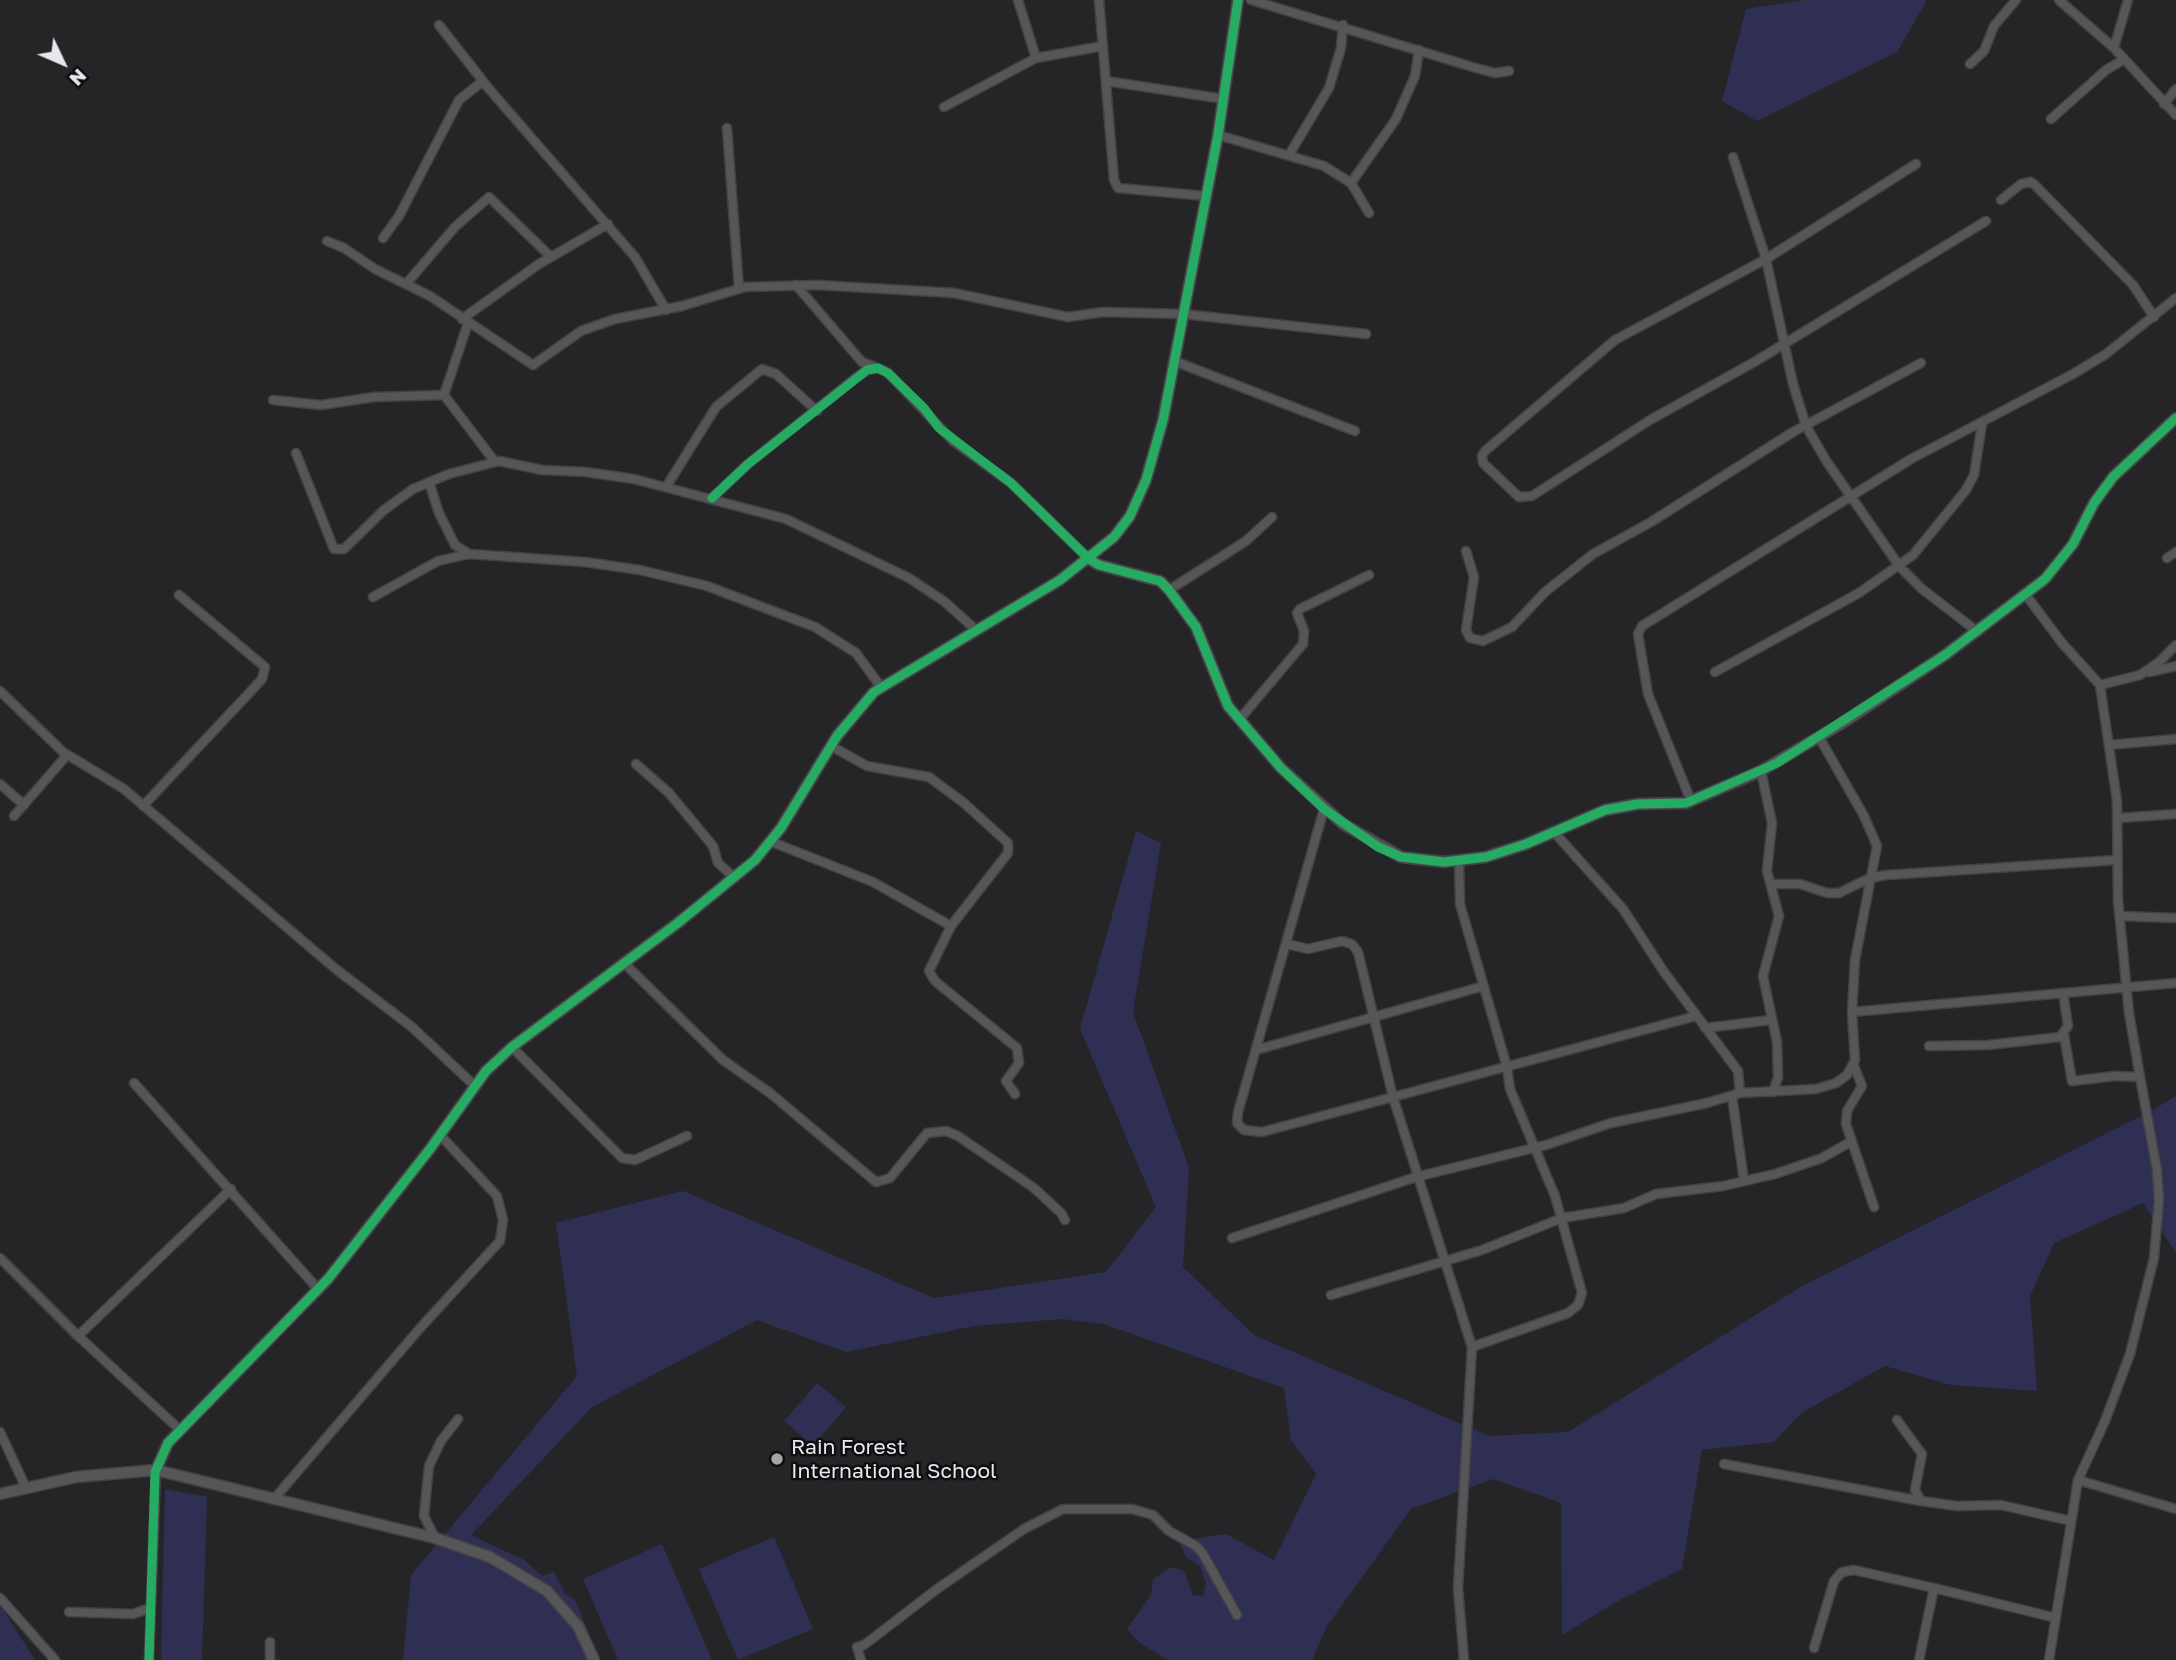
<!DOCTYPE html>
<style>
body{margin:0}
#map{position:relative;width:2176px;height:1660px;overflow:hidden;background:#252528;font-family:"Golos Text",sans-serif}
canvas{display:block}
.north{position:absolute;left:28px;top:28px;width:70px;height:70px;-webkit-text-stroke:5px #0e0e10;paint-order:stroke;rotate:134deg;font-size:19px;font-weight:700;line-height:28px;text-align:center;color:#e8e8ec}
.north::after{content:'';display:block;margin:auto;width:24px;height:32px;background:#e8e8ec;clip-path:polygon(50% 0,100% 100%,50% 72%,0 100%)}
</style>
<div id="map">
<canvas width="2176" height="1660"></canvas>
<div class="north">N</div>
</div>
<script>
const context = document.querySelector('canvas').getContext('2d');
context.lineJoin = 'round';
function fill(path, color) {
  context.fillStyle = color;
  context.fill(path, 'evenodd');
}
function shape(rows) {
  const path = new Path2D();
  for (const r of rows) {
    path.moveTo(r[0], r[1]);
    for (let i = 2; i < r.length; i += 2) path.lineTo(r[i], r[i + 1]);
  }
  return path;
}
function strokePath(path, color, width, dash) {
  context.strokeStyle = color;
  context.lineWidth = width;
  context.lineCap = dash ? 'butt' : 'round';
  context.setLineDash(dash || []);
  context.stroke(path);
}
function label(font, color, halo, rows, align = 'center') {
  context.font = font + ' "Golos Text",sans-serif';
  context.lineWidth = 5;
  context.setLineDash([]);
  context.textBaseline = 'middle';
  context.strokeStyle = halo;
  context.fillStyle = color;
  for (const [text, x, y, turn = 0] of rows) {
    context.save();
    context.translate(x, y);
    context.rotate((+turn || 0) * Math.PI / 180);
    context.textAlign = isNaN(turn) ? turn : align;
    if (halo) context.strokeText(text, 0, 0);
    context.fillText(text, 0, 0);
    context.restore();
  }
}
fill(shape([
 [1805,0,1927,0,1897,52,1757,121,1722,101,1746,9],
 [1136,831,1161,843,1133,1012,1189,1168,1183,1267,1254,1335,1489,1436,1568,1432,1802,1286,2151,1111,2176,1096,2176,1253,2143,1203,2054,1243,2030,1296,2037,1391,1951,1385,1885,1366,1801,1413,1774,1442,1702,1450,1682,1569,1618,1601,1562,1635,1561,1503,1493,1479,1411,1509,1327,1626,1312,1660,1168,1660,1140,1643,1127,1629,1151,1595,1153,1579,1171,1567,1184,1571,1193,1595,1203,1596,1206,1583,1200,1566,1186,1557,1177,1537,1186,1540,1226,1534,1274,1560,1316,1474,1291,1440,1284,1388,1104,1324,1062,1319,974,1326,846,1352,757,1320,592,1407,471,1535,524,1560,542,1576,554,1572,565,1594,575,1600,600,1660,403,1660,411,1575,577,1376,556,1223,683,1191,934,1298,1106,1272,1156,1207,1080,1029],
 [817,1383,846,1407,813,1446,784,1421],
 [165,1489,207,1497,202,1660,161,1660],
 [774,1537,813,1629,738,1660,699,1569],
 [662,1544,712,1660,618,1660,583,1579],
 [0,1607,4,1611,35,1660,0,1660]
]), '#2f2f53');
const minor = shape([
 [1018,0,1036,58],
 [1099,0,1114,180,1118,188,1206,196],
 [1251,0,1476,68,1495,73,1509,71],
 [2059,0,2114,48,2176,115],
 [439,25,490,90,635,257,666,310],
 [2114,48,2128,0],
 [1970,64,1984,51,1994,26,2016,0],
 [1106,81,1224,99],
 [2164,104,2176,89],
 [944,107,1036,58,1103,46],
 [2051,119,2106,70,2123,60],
 [727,128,739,289],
 [1218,135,1324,166,1351,183,1369,213],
 [1289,155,1329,88,1341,48,1343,25],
 [1733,157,1766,259,1793,384,1806,426,1827,462,1900,567,1922,589,1978,632],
 [1916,164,1766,259,1615,340,1485,451,1482,456,1483,463,1519,497,1532,496,1650,420,1756,361,1986,221],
 [1351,183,1396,119,1415,76,1419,50],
 [2001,200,2021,184,2031,182,2035,185,2133,285,2154,317],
 [383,238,399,216,459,100,483,81],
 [327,241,344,248,375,269,430,296,533,365,581,331,615,319,682,306,745,287,818,285,954,293,1068,317,1103,312,1183,314,1366,334],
 [406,284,455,227,489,197,551,257],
 [796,285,862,362,875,367],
 [462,319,539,264,608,224],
 [468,323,444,395,495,462],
 [1174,361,1355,431],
 [273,400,321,405,374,397,444,395],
 [296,453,334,549,344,549,384,510,413,489,449,474,499,461,542,470,586,472,634,479,786,519,909,578,945,602,975,629],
 [429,482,439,513,455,545,469,554],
 [666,487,716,407,762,369,776,374,817,411],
 [712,498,748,464,853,380,867,370,878,368,888,373,953,441,1011,483,1089,559],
 [1466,551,1474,577,1466,630,1470,638,1483,641,1512,627,1545,592,1593,554,1651,522,1793,432,1921,363],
 [2167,558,2176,552],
 [1169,590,1246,541,1272,517],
 [2026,595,2062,643,2100,685,2117,801,2118,900,2129,1013,2140,1077,2115,1076,2072,1081,2064,1035],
 [373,597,438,561,469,554,585,562,640,570,707,586,815,627,856,653,881,687],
 [1715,672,1859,593,1913,555,1966,490,1974,475,1982,424],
 [2150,672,2176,666],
 [2100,685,2140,675,2159,662,2176,645],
 [0,691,63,752,124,789,337,970,412,1027,475,1086],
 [1239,720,1303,644,1304,631,1297,613,1300,609,1369,575],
 [2109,745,2176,739],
 [831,746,867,766,929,777,964,803,1008,843,1008,853,951,926,929,971,935,981,1017,1048,1019,1063,1006,1081,1015,1094],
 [636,764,669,793,713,846,718,863,735,878],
 [1761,771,1772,823,1767,871,1779,916,1763,976,1777,1042,1778,1077,1773,1092],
 [0,784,24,805],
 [1691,801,1648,694,1638,634,1642,626,1911,459,2073,374,2106,354,2176,298],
 [143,806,252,690,262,679,265,667,179,595],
 [1324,809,1238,1112,1237,1123,1244,1130,1262,1132,1696,1016],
 [14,816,67,755],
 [2118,818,2176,814],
 [1553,831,1623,909,1664,972,1738,1071,1740,1093],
 [772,842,873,882,951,926],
 [1459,860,1460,904,1507,1067,1510,1089,1555,1196,1582,1293,1578,1305,1568,1313,1472,1347],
 [1771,884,1800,884,1827,893,1839,893,1870,878,1886,875,2117,860],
 [2120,916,2176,918],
 [1287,944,1308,949,1342,941,1352,944,1358,952,1393,1097,1472,1347,1458,1588,1464,1660],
 [625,964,723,1060,770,1093,876,1182,890,1178,927,1133,946,1131,958,1136,1034,1188,1061,1213,1065,1220],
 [1852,1012,2176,983],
 [1705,1028,1771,1020],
 [1929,1046,1988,1045,2060,1037,2068,1026,2063,993],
 [512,1047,622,1158,635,1160,687,1136],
 [1256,1050,1484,986],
 [1854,1066,1862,1086,1847,1111,1846,1124,1874,1207],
 [134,1083,318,1289],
 [1732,1096,1744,1181],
 [1232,1238,1416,1177,1546,1145,1611,1123,1707,1103,1740,1093,1816,1089,1836,1083,1847,1075,1855,1060,1852,1012,1855,960,1877,846,1864,816,1819,737],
 [0,1258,78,1336,180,1430],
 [1331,1295,1482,1250,1562,1218,1624,1208,1656,1194,1723,1186,1775,1174,1822,1158,1852,1141],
 [78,1336,231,1189],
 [1897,1420,1922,1454,1915,1490,1921,1501,1957,1506,2001,1505,2071,1521],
 [0,1432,26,1488],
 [1724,1464,1921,1501],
 [2078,1480,2176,1509],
 [274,1499,421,1327,500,1241,503,1220,497,1196,440,1135],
 [435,1538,424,1516,429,1466,441,1441,458,1419],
 [0,1598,55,1660],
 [69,1612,133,1614,150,1608],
 [1814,1648,1834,1581,1842,1572,1854,1570,1934,1588],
 [149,1660,156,1470],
 [270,1660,270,1642],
 [861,1660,857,1647,864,1645,937,1589,1024,1529,1063,1509,1132,1509,1153,1515,1169,1531,1196,1546,1203,1554,1237,1615],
 [1919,1660,1934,1588,2056,1618],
 [2049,1660,2078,1480,2105,1421,2130,1354,2154,1258,2159,1200,2157,1170,2140,1077]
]);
const tertiary = shape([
 [1089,559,1099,565,1160,581,1169,590,1196,627,1228,706,1281,768,1343,824,1401,857,1444,862,1486,857,1526,844,1605,810,1638,804,1686,803,1761,771,1839,725,1945,655,2045,579,2073,544,2094,503,2113,477,2176,418],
 [156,1470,168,1443,328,1279,430,1149,486,1071,512,1047,679,922,755,860,781,828,837,736,874,692,1060,580,1114,537,1130,516,1146,480,1163,420,1218,135,1238,0],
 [0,1494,76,1477,156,1470,435,1538,490,1557,547,1591,578,1626,594,1660]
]);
strokePath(minor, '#424245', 11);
strokePath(tertiary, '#424245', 13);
strokePath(minor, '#565658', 8);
strokePath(tertiary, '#565658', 10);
strokePath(shape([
 [712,498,748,464,867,370,878,368,888,373,924,408,939,428,1011,483,1089,559,1099,565,1160,581,1169,590,1196,627,1228,706,1281,768,1324,809,1378,847,1401,857,1444,862,1486,857,1526,844,1605,810,1638,804,1686,803,1777,763,1945,655,2045,579,2073,544,2094,503,2113,477,2176,418],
 [149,1660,155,1472,168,1443,328,1279,430,1149,486,1071,512,1047,679,922,755,860,781,828,837,736,874,692,1060,580,1114,537,1130,516,1146,480,1163,420,1218,135,1238,0]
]), '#26ab63', 9);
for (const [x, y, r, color] of [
 [777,1459,7,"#a4a4a7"]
]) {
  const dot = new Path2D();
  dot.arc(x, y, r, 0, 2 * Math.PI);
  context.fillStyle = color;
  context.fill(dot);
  strokePath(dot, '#0e0e10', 2.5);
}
label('21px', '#e8e8ec', '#0e0e10', [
 ["Rain Forest",791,1447],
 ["International School",791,1471]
], 'left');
</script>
